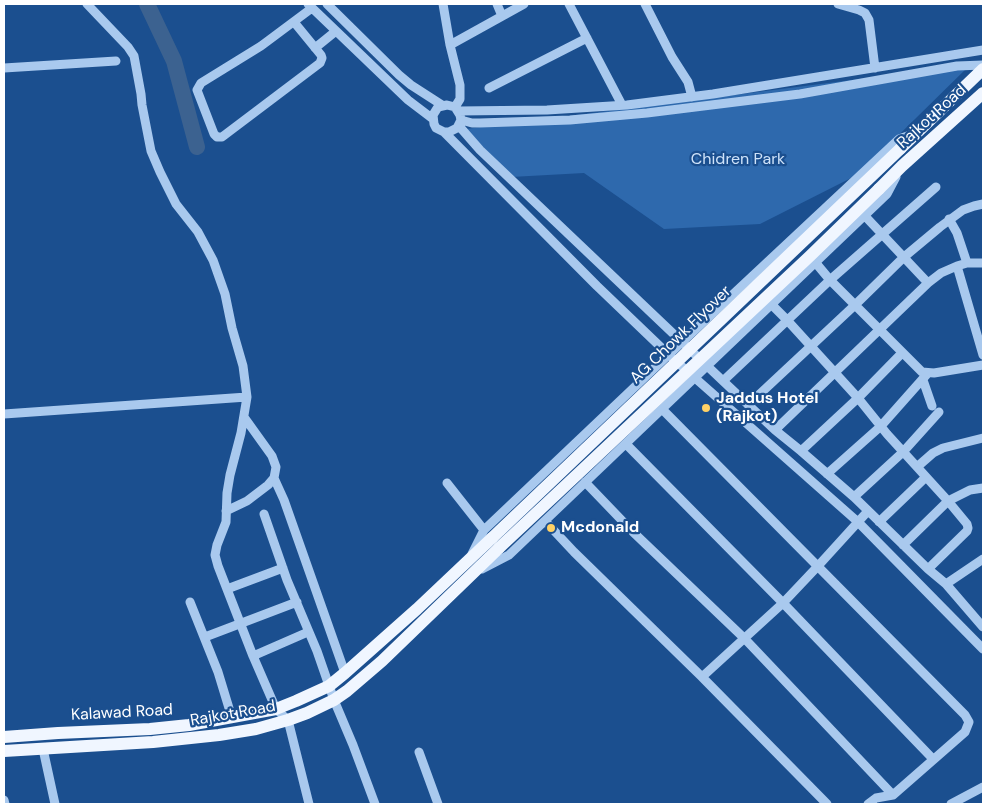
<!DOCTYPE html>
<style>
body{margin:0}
#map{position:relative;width:987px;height:808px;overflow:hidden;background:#1b4f8f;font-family:"DM Sans",sans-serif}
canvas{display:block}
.frame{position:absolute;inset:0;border:5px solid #fff;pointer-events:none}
</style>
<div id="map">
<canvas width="987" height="808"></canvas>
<div class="frame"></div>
</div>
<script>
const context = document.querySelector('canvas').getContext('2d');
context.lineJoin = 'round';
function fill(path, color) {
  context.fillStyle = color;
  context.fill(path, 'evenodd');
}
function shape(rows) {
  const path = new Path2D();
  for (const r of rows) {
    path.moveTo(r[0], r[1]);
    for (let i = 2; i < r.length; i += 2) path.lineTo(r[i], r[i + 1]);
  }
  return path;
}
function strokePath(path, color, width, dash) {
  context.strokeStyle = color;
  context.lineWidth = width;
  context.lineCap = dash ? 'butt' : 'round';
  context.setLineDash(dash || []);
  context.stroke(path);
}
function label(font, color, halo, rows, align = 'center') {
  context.font = font + ' "DM Sans",sans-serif';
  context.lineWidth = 4.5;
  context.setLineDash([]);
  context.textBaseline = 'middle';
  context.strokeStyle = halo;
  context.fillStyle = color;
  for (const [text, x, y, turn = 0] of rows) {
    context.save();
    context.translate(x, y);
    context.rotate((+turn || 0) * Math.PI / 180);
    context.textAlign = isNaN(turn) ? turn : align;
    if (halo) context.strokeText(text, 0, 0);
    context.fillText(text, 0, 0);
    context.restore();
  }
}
fill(shape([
 [970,65,859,174,760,224,664,229,584,173,511,177,466,129]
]), '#2e69ad');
strokePath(shape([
 [147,4,174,61,197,147]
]), '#3c6290', 16);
strokePath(shape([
 [87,4,128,47,134,56,141,94,142,105,151,151,160,172,176,204,198,232,213,260,225,294,232,328,243,366,247,397,241,433,230,475,227,493,226,522,217,545,215,555,218,566,253,656,276,709,288,720,309,804],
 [308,4,408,100,433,119],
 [327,4,399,75,411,85,442,105],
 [443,4,450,45,460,85,460,99,455,107],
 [497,4,502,16],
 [569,4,622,105],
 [645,4,672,57,688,82,692,97],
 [838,4,859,10,865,13,869,20,875,68],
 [294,22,321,55,322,58,320,63,222,137,217,137,214,134,197,90,201,83,261,46,312,8],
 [450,45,524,4],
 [315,48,336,31],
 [4,68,116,61],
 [489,88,587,38],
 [458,111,547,110,627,105,713,94,983,50],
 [461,120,472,123,480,123,570,120,647,113,800,94,957,66,983,65],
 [459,126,480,150,723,381,775,430,801,451,854,497,928,569,946,584,983,627],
 [444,132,449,132,457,128,461,120,460,115,455,107,447,105,438,107,433,115,434,124,436,128,444,132,597,286,669,355,858,522,983,649],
 [864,215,928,283],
 [949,219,957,233,967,263],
 [815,262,830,280,922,372,934,373,983,365],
 [957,266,983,355],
 [771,304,787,320,858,398,887,434,948,501,967,524,968,528,967,531,928,569],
 [923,380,932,406],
 [723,381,830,280,936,187],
 [748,405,855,305,904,257,940,227,963,210,974,206,983,204],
 [662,409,965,715,969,722,965,732,893,795,876,798,868,804],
 [4,414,247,397],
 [775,430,928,283,941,273,957,266,967,263,983,263],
 [626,444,783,603,933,759],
 [801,451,858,398,902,353],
 [917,467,933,453,943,448,983,438],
 [827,474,881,426,928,373],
 [274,478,284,500,345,673],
 [585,482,633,532,745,639,893,795],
 [447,483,484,530],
 [854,497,903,452,939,412],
 [226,511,247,501,268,485,274,478,276,467,272,456,244,417],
 [264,514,287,580,317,651,334,700,353,745,375,804],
 [545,521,574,552,702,677,783,603,818,566,868,511],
 [879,522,926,477],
 [903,545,948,501,970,490,983,488],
 [472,554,484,530,682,342,899,139,913,134],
 [482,569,509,555,887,194,896,177],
 [946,584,983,559],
 [227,589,283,568],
 [190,602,218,672,232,718],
 [205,637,297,602],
 [253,656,308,632],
 [702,677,827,804],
 [43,749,55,804],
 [419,752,438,804],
 [4,800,5,804],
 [951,804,983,787]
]), '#a9c9ee', 9);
strokePath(shape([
 [900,149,983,69],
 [879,189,902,166,983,93],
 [4,737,58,733,150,729,189,725,276,709,296,701,329,686,345,673,417,609,492,538],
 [4,751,153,742,219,735,256,729,288,720,307,713,334,700,347,691,382,661,499,548]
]), '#f0f6ff', 12);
strokePath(shape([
 [492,538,900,149],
 [499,548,810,256,879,189]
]), '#f0f6ff', 12);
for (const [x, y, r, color] of [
 [706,408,5,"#ffd166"],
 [551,528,5,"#ffd166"]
]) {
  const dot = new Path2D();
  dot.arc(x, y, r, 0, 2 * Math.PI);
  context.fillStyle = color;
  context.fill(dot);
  strokePath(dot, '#1b4f8f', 2);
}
label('16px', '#fff', '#1b4f8f', [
 ["Rajkot Road",932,117,-42],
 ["AG Chowk Flyover",681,335,-44],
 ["Kalawad Road",122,713,-3],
 ["Rajkot Road",233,714,-10]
]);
label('16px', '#cfe3fa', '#1b4f8f', [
 ["Chidren Park",738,160]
]);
label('bold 16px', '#fff', '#1b4f8f', [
 ["Jaddus Hotel",716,399],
 ["(Rajkot)",716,417],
 ["Mcdonald",561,528]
], 'left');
</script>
